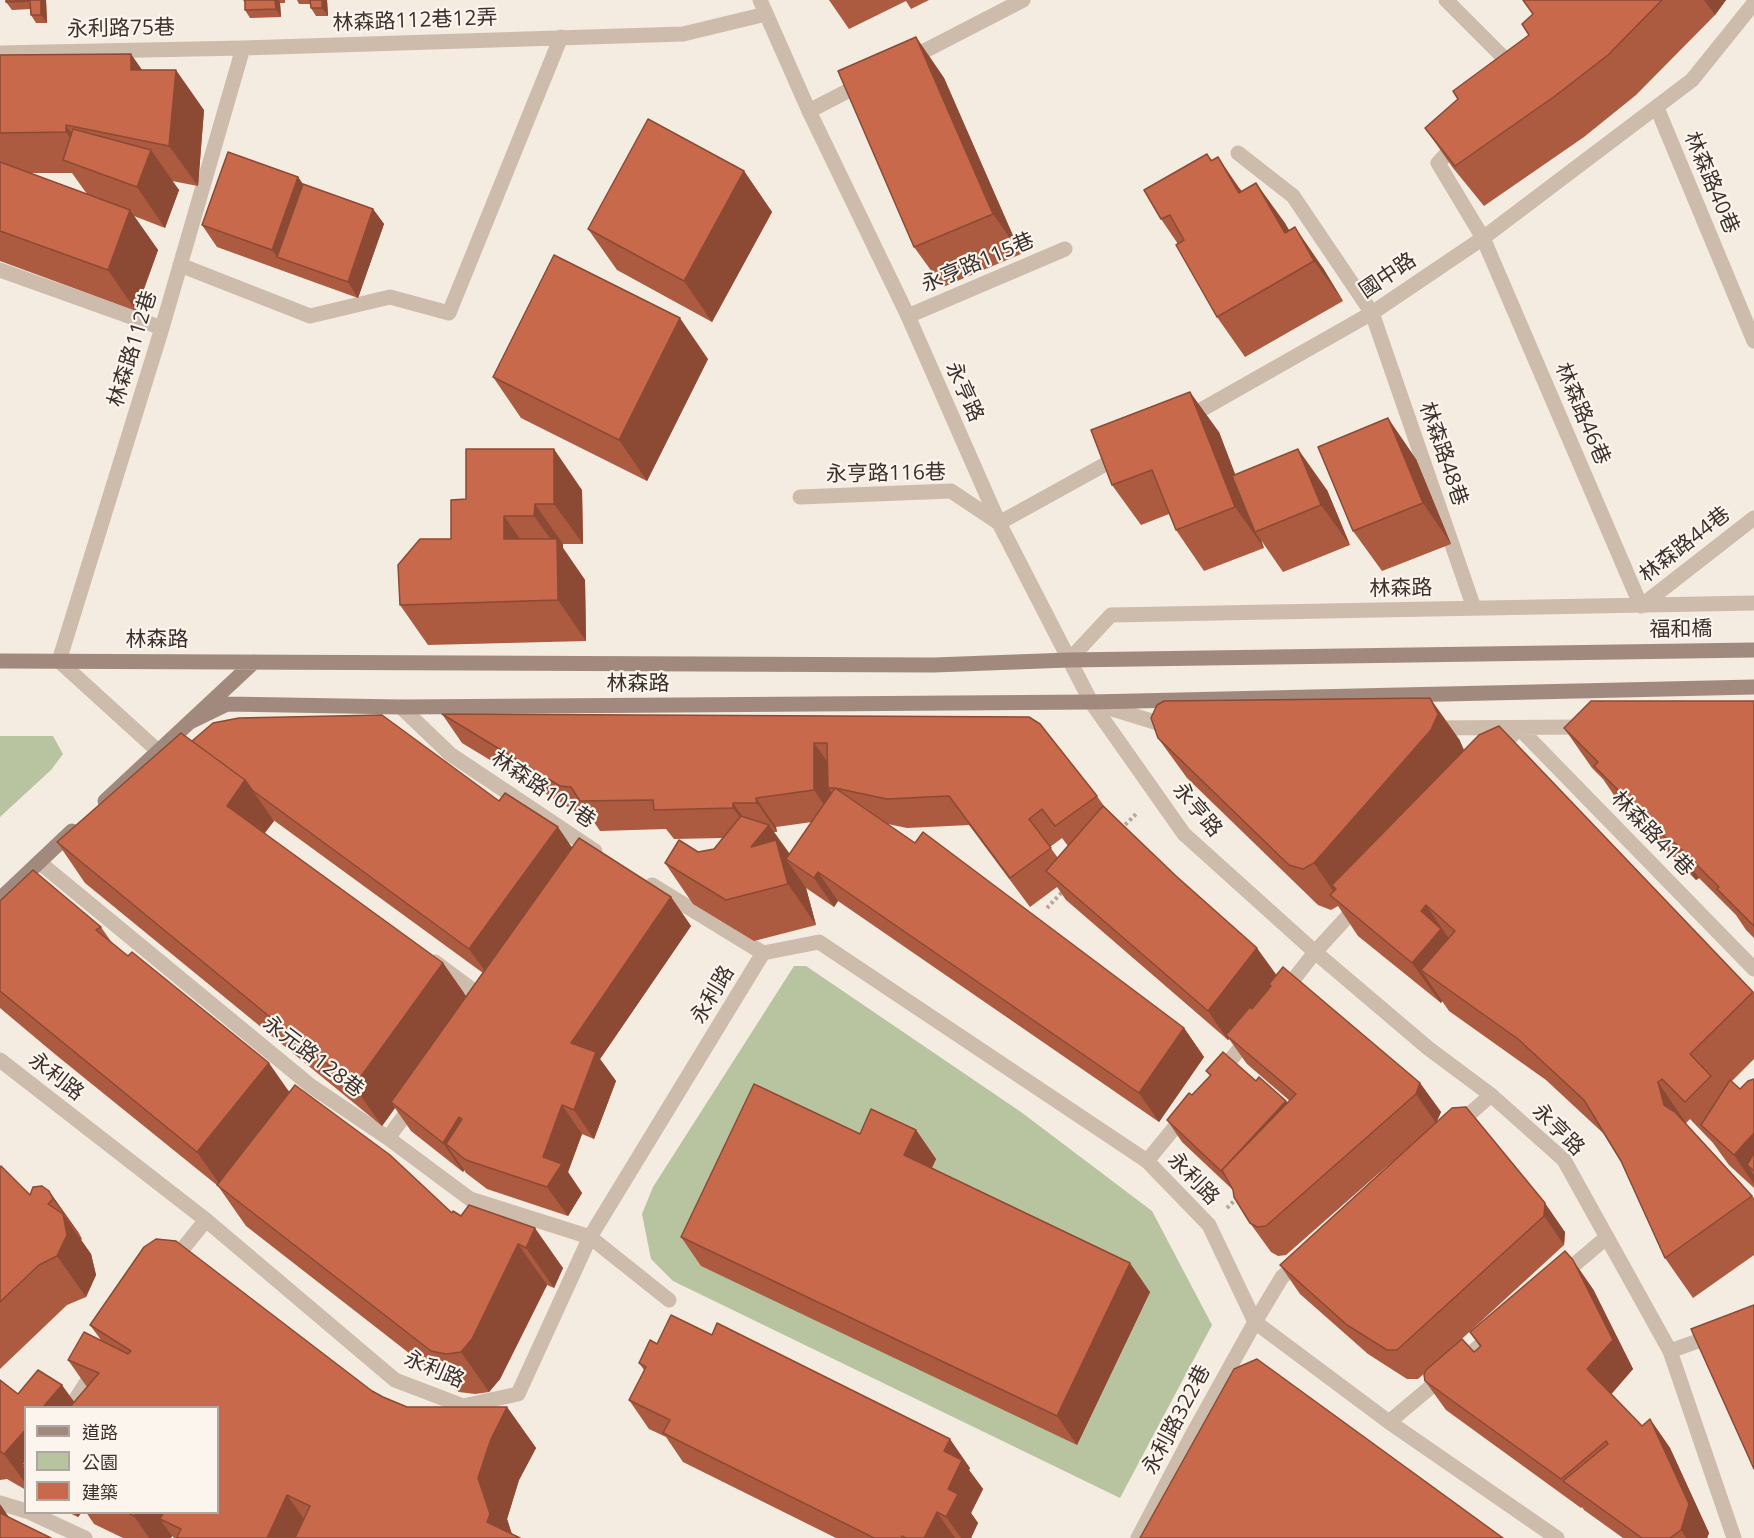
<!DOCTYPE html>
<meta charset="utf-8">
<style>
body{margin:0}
#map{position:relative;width:1754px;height:1538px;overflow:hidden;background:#f4ebe1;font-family:"Open Sans","Noto Sans TC",sans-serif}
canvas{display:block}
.legend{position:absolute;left:24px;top:1406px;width:195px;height:108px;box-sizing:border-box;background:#fbf5ee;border:2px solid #aea6a0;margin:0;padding:8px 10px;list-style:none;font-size:18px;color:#3b302b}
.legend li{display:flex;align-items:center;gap:12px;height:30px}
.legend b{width:30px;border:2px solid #aea6a0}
</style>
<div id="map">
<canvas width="1754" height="1538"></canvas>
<ul class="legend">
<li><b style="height:8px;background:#a18a7d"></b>道路</li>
<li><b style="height:16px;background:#b8c4a0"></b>公園</li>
<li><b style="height:16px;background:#c8694b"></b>建築</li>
</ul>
</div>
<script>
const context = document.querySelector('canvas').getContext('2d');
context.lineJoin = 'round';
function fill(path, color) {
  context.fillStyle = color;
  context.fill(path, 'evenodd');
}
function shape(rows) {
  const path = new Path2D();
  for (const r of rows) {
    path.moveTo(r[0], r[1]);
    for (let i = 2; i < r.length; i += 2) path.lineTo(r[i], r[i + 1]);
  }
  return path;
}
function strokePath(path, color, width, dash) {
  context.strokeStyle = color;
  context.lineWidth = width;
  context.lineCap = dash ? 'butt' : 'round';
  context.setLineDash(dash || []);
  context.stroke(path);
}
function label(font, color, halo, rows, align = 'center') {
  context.font = font + ' "Open Sans","Noto Sans TC",sans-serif';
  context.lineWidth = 4.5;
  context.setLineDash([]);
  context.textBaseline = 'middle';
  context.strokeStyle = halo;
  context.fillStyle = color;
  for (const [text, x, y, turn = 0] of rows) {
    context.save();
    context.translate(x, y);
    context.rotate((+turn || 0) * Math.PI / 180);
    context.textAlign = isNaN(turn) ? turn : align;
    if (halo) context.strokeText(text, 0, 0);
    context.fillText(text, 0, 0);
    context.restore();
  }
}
fill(shape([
 [0,736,53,736,63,754,51,770,0,817],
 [794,966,806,966,1021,1112,1152,1211,1212,1325,1120,1498,673,1281,651,1259,642,1214,653,1187]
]), '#b8c4a0');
strokePath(shape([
 [1121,829,1137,813],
 [1047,908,1065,889],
 [1227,1208,1239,1196]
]), '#b9a596', 4, [3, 3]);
strokePath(shape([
 [1446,0,1510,64],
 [0,53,243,48,683,34,766,14],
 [907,60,1023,0],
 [1657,108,1754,341],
 [809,111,865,82],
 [1458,142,1438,163,1483,238,1641,606,1754,518],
 [180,265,310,316,390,297,449,313,561,37],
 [0,270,162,328],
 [1372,313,1474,608],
 [908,316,1065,249],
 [800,497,951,491,999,523],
 [1069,660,1111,615,1754,603],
 [59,661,162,328,243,48],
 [1096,704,1171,727],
 [401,707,450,754,595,851],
 [1431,728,1584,727],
 [1498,751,1519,728,1754,969],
 [39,862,311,1086,388,1138,470,1199,590,1237,669,1300],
 [652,885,763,953],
 [435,962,486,1000],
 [1283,993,1315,952,1359,904],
 [1220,1073,1250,1036],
 [1457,1125,1491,1095],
 [388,1138,413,1104],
 [1147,1161,1185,1115],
 [172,1262,206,1220],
 [1561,1276,1607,1237],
 [1670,1351,1754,1321],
 [74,1402,95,1369],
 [1389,1422,1495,1333],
 [0,1503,26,1511],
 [29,1512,85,1538],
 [1138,1538,1190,1439,1255,1322,1282,1277,1301,1261]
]), '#cdbbac', 15);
strokePath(shape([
 [760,0,809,111,908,316,999,523,1091,702,1184,834,1315,952,1428,1048,1491,1095,1564,1160,1670,1351,1734,1538],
 [1238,153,1293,196,1372,313],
 [1185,419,1372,313,1483,238,1692,80,1754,3],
 [999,523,1122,455],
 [59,661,158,751],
 [0,1060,206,1220,395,1380,463,1406,518,1394,590,1237,763,953,819,942,1147,1161,1209,1225,1255,1322,1389,1422,1557,1538]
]), '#cdbbac', 15);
strokePath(shape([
 [0,661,934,665,1069,660,1754,650],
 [190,722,227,704,401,707,1091,702,1754,687],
 [105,801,254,662],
 [0,899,72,831]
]), '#a18a7d', 15);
fill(shape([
 [6,0,46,0,47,23,36,23,31,15,30,9,12,10,6,2],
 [243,0,285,0,285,3,280,3,281,17,250,18,245,10,245,3],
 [297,0,327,0,328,16,316,16,311,8,311,4,299,4],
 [829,0,929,0,911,9,906,1,849,29],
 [1523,0,1726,0,1715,15,1636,95,1584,137,1484,206,1453,168,1425,128,1458,99,1529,35,1533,14],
 [916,37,944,78,1021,254,943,287,914,247],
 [0,55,142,70,204,110,198,186,172,181,179,190,165,228,134,216,158,250,136,311,0,261],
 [30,173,72,173,87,194],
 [1207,154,1212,160,1242,191,1256,183,1289,230,1323,268,1343,301,1245,357,1217,317,1178,244,1161,219],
 [744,171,772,212,712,322,617,270,588,229],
 [298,177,303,184,373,209,384,224,358,298,217,247,202,225],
 [708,359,647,481,521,418,493,377],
 [1219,432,1235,475,1327,490,1350,545,1283,572,1261,540,1264,548,1204,571,1176,530,1169,514,1141,525,1112,485],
 [1416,459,1451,544,1382,571,1353,531],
 [582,490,583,544,563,544,563,548,585,580,586,641,428,645,400,605,451,539,466,499],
 [1754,701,1754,938,1746,930,1736,915,1699,878,1696,880,1622,807,1603,779,1592,768,1564,728],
 [442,714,1029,717,1097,796,1104,806,1276,975,1420,1083,1441,1112,1437,1121,1565,1232,1564,1245,1441,1358,1474,1352,1480,1347,1470,1332,1593,1289,1633,1369,1611,1394,1642,1426,1650,1419,1670,1448,1709,1533,1707,1538,1623,1538,1584,1510,1582,1507,1581,1508,1446,1410,1425,1381,1426,1372,1418,1379,1407,1379,1368,1354,1300,1294,1280,1265,1395,1159,1286,1255,1278,1256,1271,1252,1250,1223,1233,1190,1182,1142,1167,1120,1192,1095,1210,1076,1206,1071,1256,1081,1286,1101,1287,1103,1290,1101,1247,1064,1229,1039,1228,1040,1066,900,1057,887,1030,907,969,825,907,828,888,824,1184,1028,1204,1057,1159,1122,838,901,834,907,806,888,816,925,754,941,693,904,665,863,698,852,714,849,722,838,674,839,666,829,600,831,590,816,581,815,462,743],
 [812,822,790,854,774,832,777,832,776,827],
 [1062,838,1068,846,1058,858,1050,847],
 [1499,726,1754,993,1754,1059,1731,1082,1740,1089,1754,1079,1754,1188,1729,1165,1713,1143,1690,1119,1686,1123,1687,1125,1754,1198,1754,1255,1693,1298,1665,1258,1621,1161,1603,1133,1546,1080,1449,1011,1442,1001,1441,1003,1358,936,1338,906,1331,910,1318,905,1187,778,1158,738,1459,739,1464,750],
 [192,741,499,801,572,847,671,897,691,926,600,1059,616,1081,594,1139,582,1134,568,1172,582,1193,568,1216,487,1189,466,1173,464,1170,463,1172,411,1131,395,1108,382,1126,85,883,57,842],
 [272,819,483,973,466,996,443,963,264,833,274,821],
 [0,901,101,927,112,943,290,1092,452,1213,461,1216,469,1205,563,1268,554,1288,547,1285,500,1379,489,1392,475,1394,459,1392,246,1226,218,1186,56,1055,0,1008],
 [916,1130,936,1159,932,1168,1150,1292,1077,1445,701,1266,681,1237,860,1134],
 [0,1167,30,1195,49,1191,78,1232,82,1239,81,1240,91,1254,96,1275,86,1297,67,1305,0,1369],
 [90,1325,372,1391,383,1397,407,1407,507,1407,536,1448,519,1480,507,1519,512,1534,520,1538,174,1538,172,1536,171,1538,123,1538,94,1524,86,1512,218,1512,218,1407,26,1407,26,1490,7,1479,0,1480,0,1380,18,1394,74,1402,87,1387,68,1360,101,1340],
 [657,1344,970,1468,969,1470,983,1489,971,1513,978,1523,971,1538,836,1538,683,1462,666,1437,649,1429,629,1400,644,1370,639,1363],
 [67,1512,82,1512,78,1517]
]), '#ac5a40');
fill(shape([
 [41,0,46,0,47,23,41,15],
 [275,0,279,0,280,3,281,17,276,9],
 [322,0,327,0,328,16,322,8],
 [1704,0,1726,0,1715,15],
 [916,37,944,78,1021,254,993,214],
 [131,54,159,94,131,70],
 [176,70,204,110,198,186,169,146],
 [66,125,94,165,93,171,66,132],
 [151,150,179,190,165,228,137,187],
 [1218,157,1246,198,1239,193],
 [744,171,772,212,712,322,684,281],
 [298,177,313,199,277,257,272,250],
 [1256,183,1285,223,1308,264,1285,233],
 [373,209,384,224,358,298,348,282],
 [130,210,158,250,136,311,108,270],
 [1295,227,1323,268,1343,301,1314,261],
 [680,318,708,359,647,481,619,440],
 [1190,392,1219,432,1257,531,1255,532,1261,540,1264,548,1235,507],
 [1388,418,1416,459,1451,544,1423,503],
 [554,449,582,490,583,544,554,504],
 [1298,449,1327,490,1350,545,1321,505],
 [535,504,563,544,563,548,585,580,586,641,558,600,557,548,534,516],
 [504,516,532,556,504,539],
 [1430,698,1459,739,1466,755,1336,889,1332,885,1344,902,1342,904,1314,863],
 [814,743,835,772,828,788,835,797,834,819,814,790],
 [245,780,274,821,255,846,227,806],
 [756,798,776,827,777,832,757,803],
 [733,803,754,832,754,837,733,808],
 [769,825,797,865,786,859,806,888,816,925,788,884,786,879,780,887,751,847],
 [558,827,578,856,490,978,469,949],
 [1670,838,1699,878,1696,880,1668,840],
 [818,872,838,901,834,907,814,878],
 [671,897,691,926,600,1059,616,1081,594,1139,574,1110,571,1043],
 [1426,905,1454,946,1421,970,1442,1001,1441,1003,1412,963,1421,911],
 [1257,948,1278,977,1269,984,1271,986,1230,1038,1226,1035,1229,1039,1228,1040,1208,1011],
 [443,963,471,1003,391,1102,395,1108,382,1126,354,1086],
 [1184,1028,1204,1057,1159,1122,1139,1093],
 [269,1063,297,1103,225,1192,197,1152],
 [1658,1082,1686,1123,1692,1146,1664,1105],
 [1420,1083,1441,1112,1436,1123,1416,1094],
 [1286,1101,1302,1124,1237,1193,1221,1171],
 [562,1105,582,1134,568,1172,582,1193,568,1216,547,1187,543,1157],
 [459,1117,480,1146,446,1144,464,1170,463,1172,443,1143],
 [916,1130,936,1159,924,1184,904,1155],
 [1753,1134,1754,1135,1754,1171,1747,1165,1754,1175,1754,1184,1734,1155],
 [49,1191,78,1232,82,1239,53,1199],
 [1545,1203,1565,1232,1564,1245,1544,1216],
 [63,1214,91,1254,96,1275,86,1297,57,1256],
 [535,1228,563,1268,554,1288,526,1248],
 [518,1244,547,1285,500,1379,489,1392,461,1352],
 [1573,1260,1593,1289,1633,1369,1608,1398,1587,1369],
 [1130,1263,1150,1292,1077,1445,1057,1416],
 [62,1385,78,1407,43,1407],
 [507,1407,536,1448,519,1480,507,1519,513,1538,487,1522,478,1478,491,1439],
 [1650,1419,1670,1448,1709,1533,1707,1538,1686,1538,1681,1530],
 [26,1429,26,1466,21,1464,26,1470,26,1484,4,1454],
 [950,1439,970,1468,969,1470,983,1489,971,1513,978,1523,971,1538,961,1538,946,1517,948,1489,944,1451],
 [287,1495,316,1536,314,1538,267,1538],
 [0,1504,13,1523,0,1538],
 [74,1512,82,1512,78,1517],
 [136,1512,184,1512,160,1519,172,1536,171,1538,149,1538,134,1516],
 [937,1512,955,1538,924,1538]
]), '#8c4a34');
const building = shape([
 [6,0,41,0,41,15,31,15,30,1,6,2,6,0],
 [245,0,275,0,276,9,245,10,245,0],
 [310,0,322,0,322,8,311,8,310,0],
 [1523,0,1662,0,1608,55,1555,96,1455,166,1425,128,1458,99,1453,91,1529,35,1522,24,1533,14,1523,0],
 [916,37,993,214,914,247,838,71,916,37],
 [131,54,131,70,176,70,169,146,66,125,66,132,0,133,0,55,131,54],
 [648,119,744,171,684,281,588,229,648,119],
 [73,129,151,150,137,187,63,160,73,129],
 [228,152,298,177,272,250,202,225,228,152],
 [1207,154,1211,161,1218,157,1239,193,1256,183,1285,233,1295,227,1314,261,1217,317,1176,245,1184,240,1170,215,1161,219,1144,190,1207,154],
 [0,162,130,210,108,270,0,231,0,162],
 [303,184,373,209,348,282,277,257,303,184],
 [554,255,680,318,619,440,493,377,554,255],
 [1190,392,1235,507,1176,530,1152,470,1112,485,1091,430,1190,392],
 [1388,418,1423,503,1353,531,1318,447,1388,418],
 [466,449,554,449,554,504,535,504,534,516,504,516,504,539,557,539,558,600,400,605,398,565,420,539,451,539,451,500,466,499,466,449],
 [1298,449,1321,505,1255,532,1232,476,1298,449],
 [1430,698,1438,714,1431,730,1314,863,1303,869,1289,865,1158,738,1151,718,1157,705,1164,701,1430,698],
 [1591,701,1754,701,1754,926,1717,889,1719,887,1670,838,1668,840,1594,766,1598,762,1564,728,1591,701],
 [442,714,1029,717,1040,724,1097,796,1055,826,1042,809,1029,819,1051,848,1010,878,949,796,887,799,835,788,915,843,923,832,1184,1028,1139,1093,818,872,814,878,786,859,835,788,828,788,827,743,814,743,814,790,756,798,757,803,733,803,733,808,654,810,653,800,580,801,571,787,560,786,442,714],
 [382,715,499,801,505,793,558,827,469,949,252,790,245,780,192,741,213,723,239,718,382,715],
 [1499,726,1753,992,1690,1054,1711,1076,1685,1102,1662,1079,1658,1082,1664,1105,1675,1112,1752,1196,1665,1258,1621,1161,1584,1100,1518,1039,1421,970,1455,931,1426,905,1421,911,1441,929,1412,963,1330,895,1336,889,1332,885,1479,735,1499,726],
 [181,733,245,780,227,806,443,963,354,1086,57,842,181,733],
 [1103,806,1176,876,1257,948,1208,1011,1046,871,1103,806],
 [741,816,769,825,751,847,776,840,788,884,726,900,665,863,679,840,698,852,714,849,741,816],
 [579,838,671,897,571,1043,596,1052,574,1110,562,1105,543,1157,562,1164,547,1187,466,1160,446,1144,462,1119,459,1117,443,1143,391,1102,579,838],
 [33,870,101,927,96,930,128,956,132,952,269,1063,197,1152,0,991,0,901,33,870],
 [1283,967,1420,1083,1416,1094,1266,1226,1257,1227,1250,1223,1234,1197,1233,1190,1222,1170,1296,1094,1226,1035,1250,1007,1252,1009,1271,986,1269,984,1283,967],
 [1223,1052,1256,1081,1259,1077,1286,1101,1221,1171,1167,1120,1189,1093,1192,1095,1211,1075,1206,1071,1223,1052],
 [1754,1079,1754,1134,1753,1134,1734,1155,1701,1125,1730,1080,1740,1089,1748,1081,1754,1079],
 [754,1084,860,1134,871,1109,916,1130,904,1155,1130,1263,1057,1416,681,1237,754,1084],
 [295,1085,390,1155,452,1213,453,1211,461,1216,469,1205,535,1228,526,1248,518,1244,472,1339,461,1352,446,1354,431,1351,217,1185,295,1085],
 [1466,1107,1545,1203,1544,1216,1397,1350,1387,1350,1347,1325,1280,1265,1452,1108,1466,1107],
 [1754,1153,1754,1171,1747,1165,1754,1153],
 [1,1166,30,1195,33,1187,42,1186,49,1191,53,1199,48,1204,63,1214,67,1235,57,1256,39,1265,0,1302,0,1167,1,1166],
 [156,1239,176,1241,372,1391,383,1397,407,1407,507,1407,491,1439,478,1478,490,1514,487,1522,520,1538,295,1538,310,1506,287,1495,267,1538,179,1538,177,1537,181,1529,160,1519,164,1512,218,1512,218,1407,70,1407,99,1373,68,1360,84,1332,128,1354,131,1351,90,1325,144,1247,156,1239],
 [1565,1251,1573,1260,1613,1340,1587,1369,1642,1426,1650,1419,1689,1504,1681,1530,1670,1538,1642,1538,1563,1481,1608,1444,1606,1441,1561,1479,1425,1381,1424,1375,1426,1370,1462,1339,1474,1352,1481,1346,1470,1332,1565,1251],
 [1754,1305,1754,1469,1691,1329,1754,1305],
 [671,1315,712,1335,717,1323,950,1439,944,1451,962,1460,948,1489,958,1494,946,1517,937,1512,924,1538,906,1538,902,1536,901,1538,874,1538,663,1433,670,1420,629,1400,646,1367,639,1363,650,1340,657,1344,671,1315],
 [1257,1359,1503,1538,1140,1538,1234,1369,1257,1359],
 [38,1370,62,1385,43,1407,26,1407,26,1429,4,1454,0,1451,0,1380,18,1394,38,1370],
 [26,1459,26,1466,21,1464,26,1459],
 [126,1512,136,1512,134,1516,126,1512],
 [0,1513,51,1538,0,1538,0,1513]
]);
fill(building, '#c8694b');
strokePath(building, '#8c4a34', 1.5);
label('21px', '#3b302b', '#fbf5ee', [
 ["林森路112巷12弄",415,21,-2],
 ["永利路75巷",121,29,-1],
 ["林森路40巷",1711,183,67],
 ["永亨路115巷",978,263,-23],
 ["國中路",1388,276,-34],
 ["林森路112巷",133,349,-73],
 ["永亨路",964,392,66],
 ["林森路46巷",1582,414,67],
 ["林森路48巷",1443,454,71],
 ["永亨路116巷",886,474,-1],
 ["林森路44巷",1685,545,-38],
 ["林森路",1401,589,-1],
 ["福和橋",1681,630,-1],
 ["林森路",157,640],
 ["林森路",638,684],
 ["林森路101巷",543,790,34],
 ["永亨路",1197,810,50],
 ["林森路41巷",1652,834,46],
 ["永利路",713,995,-59],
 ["永元路128巷",313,1057,37],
 ["永利路",56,1077,38],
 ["永亨路",1558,1130,45],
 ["永利路",1193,1179,46],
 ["永利路",434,1370,23],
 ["永利路322巷",1177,1420,-62]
]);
</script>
